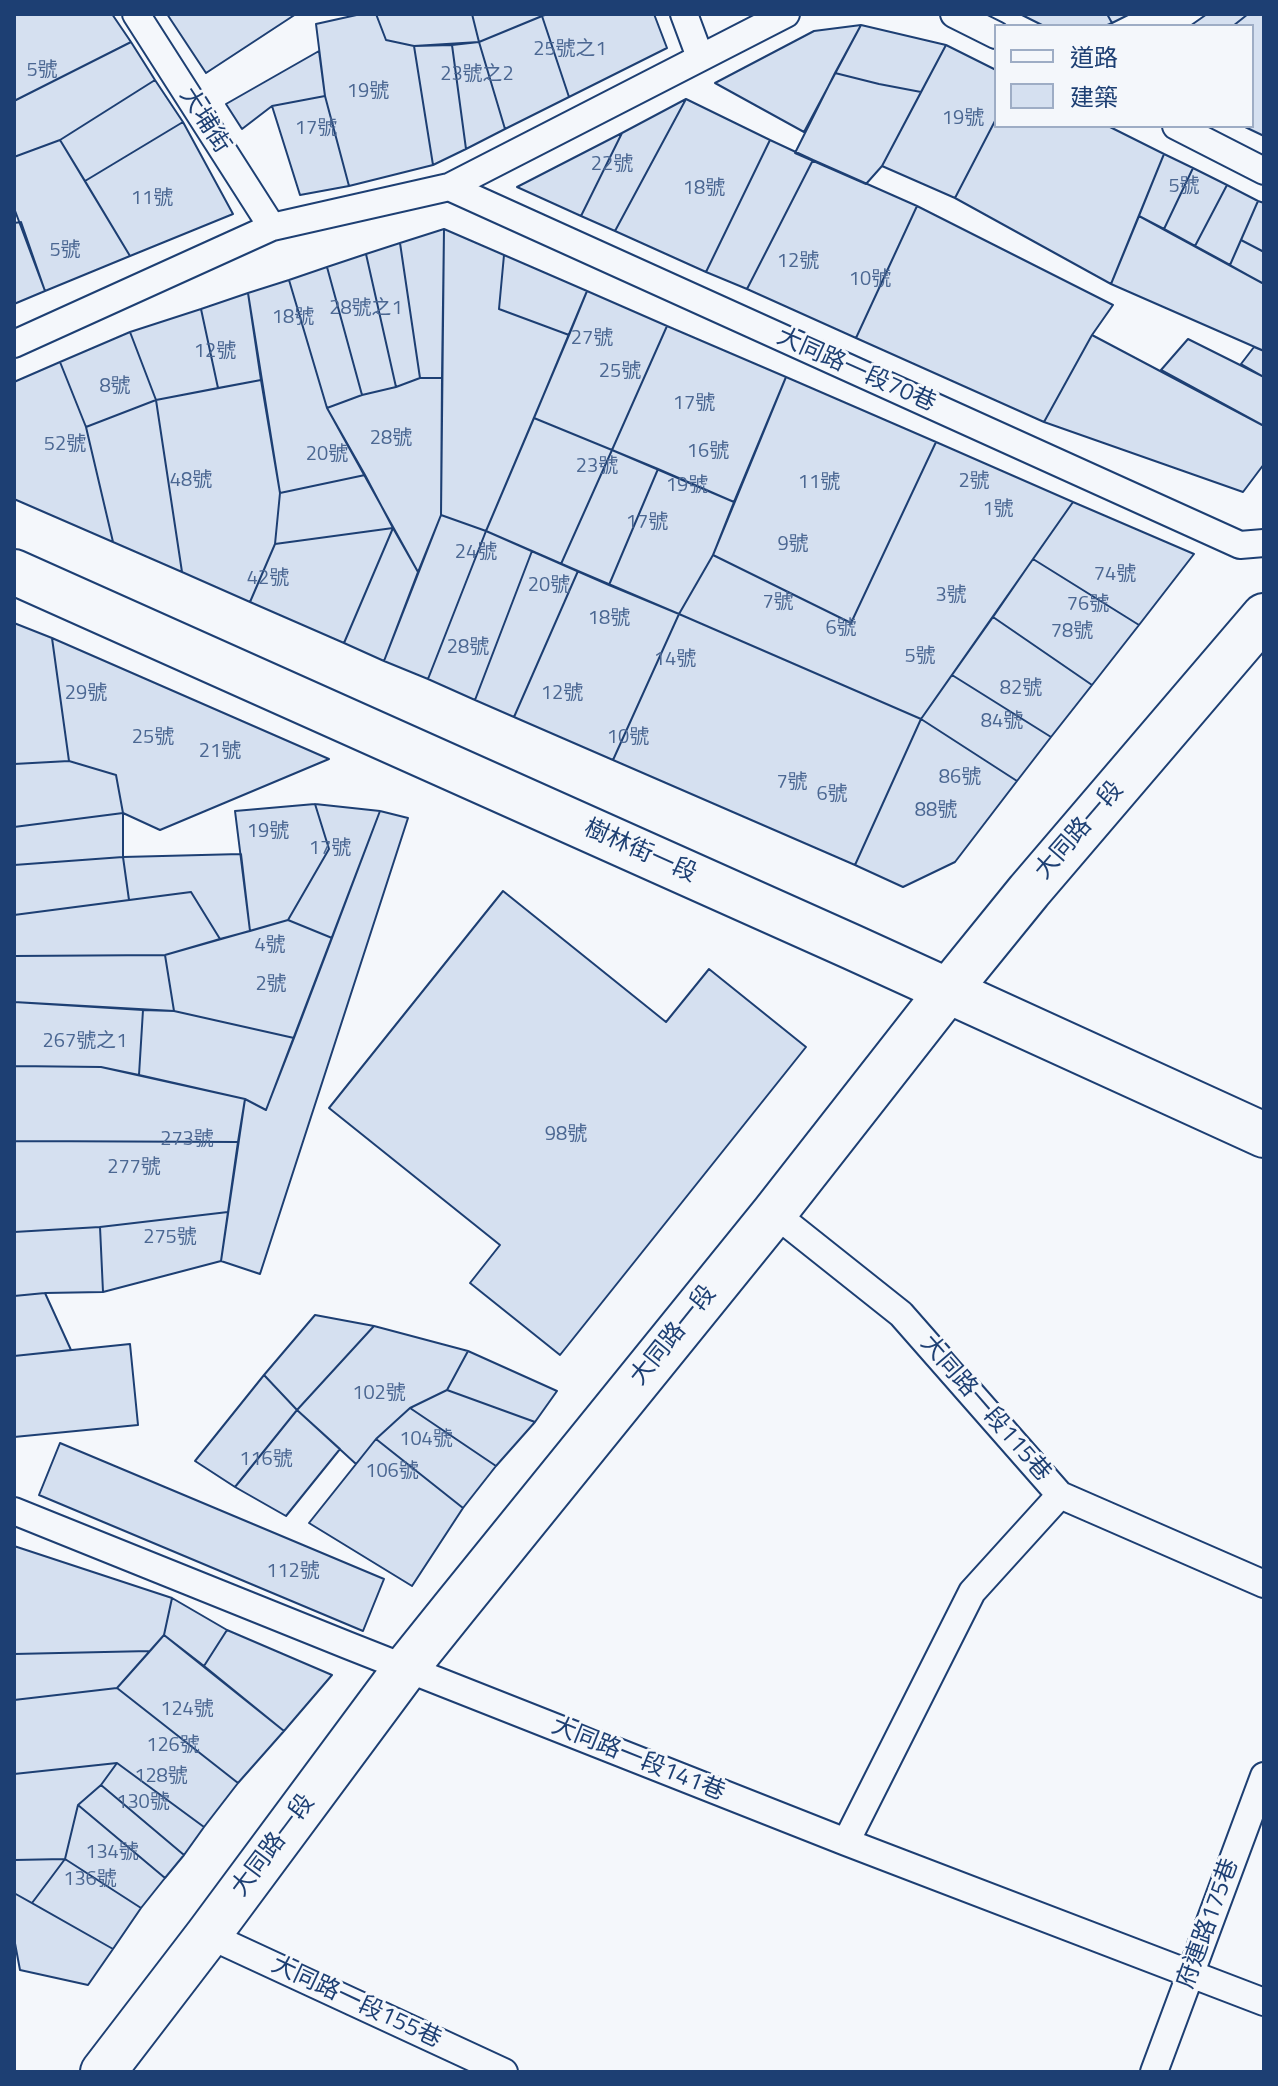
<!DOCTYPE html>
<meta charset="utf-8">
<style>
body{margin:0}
#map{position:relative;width:1278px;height:2086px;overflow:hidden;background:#f4f7fb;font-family:"Titillium Web","Noto Sans TC",sans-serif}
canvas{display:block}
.frame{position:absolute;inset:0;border:16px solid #1d3f73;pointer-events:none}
.legend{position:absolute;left:994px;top:24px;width:260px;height:104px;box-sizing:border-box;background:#f4f7fb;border:2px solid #9eadc5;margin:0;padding:10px 14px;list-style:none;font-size:24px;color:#1d3f73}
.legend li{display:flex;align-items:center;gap:16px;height:40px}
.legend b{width:40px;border:2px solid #9eadc5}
</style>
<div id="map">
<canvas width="1278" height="2086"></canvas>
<div class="frame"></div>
<ul class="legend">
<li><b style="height:10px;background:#f4f7fb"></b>道路</li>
<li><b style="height:22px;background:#d5e0f0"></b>建築</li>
</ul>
</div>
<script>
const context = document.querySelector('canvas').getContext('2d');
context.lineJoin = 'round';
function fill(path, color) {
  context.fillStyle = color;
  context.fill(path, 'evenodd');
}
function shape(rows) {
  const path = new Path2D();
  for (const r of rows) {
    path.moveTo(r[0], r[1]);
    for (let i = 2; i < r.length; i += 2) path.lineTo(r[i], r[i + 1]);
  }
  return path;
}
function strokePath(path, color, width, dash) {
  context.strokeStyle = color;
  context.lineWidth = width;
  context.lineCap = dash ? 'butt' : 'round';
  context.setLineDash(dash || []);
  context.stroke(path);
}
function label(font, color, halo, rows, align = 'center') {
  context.font = font + ' "Titillium Web","Noto Sans TC",sans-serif';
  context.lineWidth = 6;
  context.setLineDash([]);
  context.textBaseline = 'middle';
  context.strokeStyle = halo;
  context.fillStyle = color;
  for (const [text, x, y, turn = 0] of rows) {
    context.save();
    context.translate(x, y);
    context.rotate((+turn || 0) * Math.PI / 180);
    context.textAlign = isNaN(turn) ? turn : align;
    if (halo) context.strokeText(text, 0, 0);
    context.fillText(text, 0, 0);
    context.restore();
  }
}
const building = shape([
 [14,14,112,14,131,42,14,101,14,14],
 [167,14,296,14,206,73,167,14],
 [361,14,376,14,386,40,414,46,433,165,349,186,325,96,316,24,361,14],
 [376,14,472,14,479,42,414,46,386,40,376,14],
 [472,14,547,14,479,42,472,14],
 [547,14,654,14,667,48,569,97,542,16,547,14],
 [1020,14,1107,14,1112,23,1105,26,1044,26,1020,14],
 [1107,14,1130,14,1112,23,1107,14],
 [1207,14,1248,14,1233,26,1190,26,1207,14],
 [1248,14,1264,14,1264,136,1243,126,1252,126,1252,26,1233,26,1248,14],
 [542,16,569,97,505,129,479,42,542,16],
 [861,25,804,132,715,83,814,31,861,25],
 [861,25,946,45,921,92,879,84,835,73,861,25],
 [131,42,155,80,60,140,14,157,14,101,131,42],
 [479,42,505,129,466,149,452,45,479,42],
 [452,45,466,149,433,165,414,46,452,45],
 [946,45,996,70,996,119,955,198,882,166,946,45],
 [319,51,325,96,272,106,242,129,226,104,319,51],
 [835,73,879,84,921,92,882,166,866,184,795,153,835,73],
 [155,80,183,122,85,181,60,140,155,80],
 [325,96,349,186,300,195,272,106,325,96],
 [686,99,770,140,706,272,615,231,686,99],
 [686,99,615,231,581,216,622,133,686,99],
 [996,119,996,126,1108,126,1164,154,1111,284,955,198,996,119],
 [183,122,233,214,130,256,85,181,183,122],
 [622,133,581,216,517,187,622,133],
 [60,140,130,256,45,291,14,208,14,157,60,140],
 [770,140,813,160,747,289,706,272,770,140],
 [1164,154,1193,168,1164,229,1139,216,1164,154],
 [813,160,917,206,856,338,747,289,813,160],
 [1193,168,1227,185,1195,246,1164,229,1193,168],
 [1227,185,1258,201,1230,265,1195,246,1227,185],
 [1258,201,1264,203,1264,252,1241,240,1258,201],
 [917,206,1113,305,1092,335,1044,422,856,338,917,206],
 [1139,216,1264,284,1264,351,1111,284,1139,216],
 [21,222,45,291,14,304,14,223,21,222],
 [444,229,504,255,499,309,569,335,486,531,441,515,444,229],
 [444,229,442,378,420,378,400,243,444,229],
 [1241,240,1264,252,1264,284,1230,265,1241,240],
 [400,243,420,378,396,387,366,254,400,243],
 [366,254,396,387,362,395,327,267,366,254],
 [504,255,587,291,569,335,499,309,504,255],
 [327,267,362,395,327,408,289,280,327,267],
 [289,280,327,408,365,475,280,493,248,293,289,280],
 [587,291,667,326,612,450,534,418,587,291],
 [248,293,261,380,218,388,201,309,248,293],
 [201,309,218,388,156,400,130,332,201,309],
 [667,326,786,377,734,502,612,450,667,326],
 [130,332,156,400,86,427,60,362,130,332],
 [1092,335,1264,426,1264,464,1243,492,1044,422,1092,335],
 [1188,339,1264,377,1264,426,1161,370,1188,339],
 [1254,347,1264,351,1264,377,1241,364,1254,347],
 [60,362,86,427,113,542,14,499,14,382,60,362],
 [786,377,936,442,851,623,713,555,786,377],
 [420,378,442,378,441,515,418,572,327,408,362,395,396,387,420,378],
 [261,380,280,493,275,544,250,602,182,572,156,400,261,380],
 [156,400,182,572,113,542,86,427,156,400],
 [534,418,612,450,561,564,486,531,534,418],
 [936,442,1073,502,921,719,679,614,713,555,851,623,936,442],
 [612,450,658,469,609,585,561,564,612,450],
 [658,469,734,502,713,555,679,614,609,585,658,469],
 [365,475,393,528,275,544,280,493,365,475],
 [1073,502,1194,554,1139,625,1033,559,1073,502],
 [441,515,486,531,428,679,384,661,441,515],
 [393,528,418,572,384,661,344,643,393,528],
 [393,528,344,643,250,602,275,544,393,528],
 [486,531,532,551,475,700,428,679,486,531],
 [532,551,578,571,514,717,475,700,532,551],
 [1033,559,1139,625,1092,685,993,617,1033,559],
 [578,571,679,614,613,760,514,717,578,571],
 [679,614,921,719,855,865,613,760,679,614],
 [993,617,1092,685,1051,737,952,675,993,617],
 [14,623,52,638,69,761,14,764,14,623],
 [52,638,329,759,160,830,123,813,116,775,69,761,52,638],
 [952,675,1051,737,1017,781,921,719,952,675],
 [921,719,1017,781,955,862,903,887,855,865,921,719],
 [69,761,116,775,123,813,14,827,14,764,69,761],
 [315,804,329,849,288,920,250,931,235,811,315,804],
 [315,804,380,811,332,938,288,920,329,849,315,804],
 [380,811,408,818,260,1274,221,1261,245,1099,266,1110,380,811],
 [123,813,123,857,14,865,14,827,123,813],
 [241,854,250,931,220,939,191,892,129,900,123,857,241,854],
 [123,857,129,900,14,915,14,865,123,857],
 [503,891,666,1022,709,969,806,1047,560,1355,470,1283,500,1245,329,1108,503,891],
 [191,892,220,939,165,955,14,956,14,915,191,892],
 [288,920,332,938,294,1038,174,1011,165,955,288,920],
 [165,955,174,1011,14,1002,14,956,165,955],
 [14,1002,143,1010,139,1075,101,1067,14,1066,14,1002],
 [143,1010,174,1011,294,1038,266,1110,245,1099,139,1075,143,1010],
 [14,1066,101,1067,245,1099,238,1142,14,1141,14,1066],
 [14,1141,238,1142,228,1212,100,1227,14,1232,14,1141],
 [228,1212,221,1261,103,1292,100,1227,228,1212],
 [100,1227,103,1292,45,1293,14,1296,14,1232,100,1227],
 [45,1293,71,1350,14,1356,14,1296,45,1293],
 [315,1315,374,1326,297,1410,264,1375,315,1315],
 [374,1326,468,1351,447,1390,410,1408,376,1439,356,1464,297,1410,374,1326],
 [130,1344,138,1425,14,1437,14,1356,130,1344],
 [468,1351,557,1391,535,1422,447,1390,468,1351],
 [264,1375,297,1410,235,1487,195,1461,264,1375],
 [447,1390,535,1422,496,1466,410,1408,447,1390],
 [410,1408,496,1466,463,1508,376,1439,410,1408],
 [297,1410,340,1449,286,1516,235,1487,297,1410],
 [376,1439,463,1508,412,1586,309,1523,376,1439],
 [60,1443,384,1579,363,1631,39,1495,60,1443],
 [14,1546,172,1598,164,1635,150,1651,14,1654,14,1546],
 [172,1598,227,1630,204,1666,164,1635,172,1598],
 [227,1630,332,1675,284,1731,204,1666,227,1630],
 [164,1635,284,1731,238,1783,117,1688,164,1635],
 [150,1651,117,1688,14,1700,14,1654,150,1651],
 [117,1688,238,1783,204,1827,117,1763,14,1774,14,1700,117,1688],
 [117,1763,204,1827,184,1855,101,1785,117,1763],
 [117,1763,101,1785,78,1805,65,1859,14,1860,14,1774,117,1763],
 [101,1785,184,1855,165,1878,78,1805,101,1785],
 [78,1805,165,1878,141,1908,65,1859,78,1805],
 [65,1859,32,1903,14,1893,14,1860,65,1859],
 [65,1859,141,1908,113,1949,32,1903,65,1859],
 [14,1893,113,1949,88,1985,20,1970,14,1938,14,1893]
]);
fill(building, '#d5e0f0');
strokePath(building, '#1d3f73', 2);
const lane = shape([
 [136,14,272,227],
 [684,14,700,57],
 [954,14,996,35],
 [1176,126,1264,171],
 [449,187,1240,545,1264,543],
 [14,344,272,227,449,187,786,14],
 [774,1213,901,1314,1060,1495,1264,1584],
 [14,1511,347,1645,846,1842,1264,2002],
 [846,1842,972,1592,1060,1495],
 [208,1935,504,2072],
 [1154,2072,1264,1776]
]);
const street = shape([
 [14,572,852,947,1264,1135]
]);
const secondary = shape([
 [103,2072,208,1935,406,1668,455,1607,774,1213,947,992,1029,891,1264,616]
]);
strokePath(lane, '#1d3f73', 30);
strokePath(street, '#1d3f73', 48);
strokePath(secondary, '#1d3f73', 48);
strokePath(lane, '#f4f7fb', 26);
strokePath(street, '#f4f7fb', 44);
strokePath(secondary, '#f4f7fb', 44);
label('20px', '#4b6792', null, [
 ["25號之1",570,50],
 ["5號",42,71],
 ["23號之2",477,75],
 ["19號",368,92],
 ["19號",963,119],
 ["17號",316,129],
 ["22號",612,165],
 ["5號",1184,187],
 ["18號",704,189],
 ["11號",152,199],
 ["5號",65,251],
 ["12號",798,262],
 ["10號",870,280],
 ["28號之1",366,309],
 ["18號",293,318],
 ["27號",592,339],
 ["12號",215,352],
 ["25號",620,372],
 ["8號",115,387],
 ["17號",694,404],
 ["28號",391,439],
 ["52號",65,445],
 ["16號",708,452],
 ["20號",327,455],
 ["23號",597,467],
 ["48號",191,481],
 ["2號",974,482],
 ["11號",819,483],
 ["19號",687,486],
 ["1號",998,510],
 ["17號",647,523],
 ["9號",793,545],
 ["24號",476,553],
 ["74號",1115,575],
 ["42號",268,579],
 ["20號",549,586],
 ["3號",951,596],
 ["7號",778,603],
 ["76號",1088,605],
 ["18號",609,619],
 ["6號",841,629],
 ["78號",1072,632],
 ["28號",468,648],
 ["5號",920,657],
 ["14號",675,660],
 ["82號",1021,689],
 ["29號",86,694],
 ["12號",562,694],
 ["84號",1002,722],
 ["25號",153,738],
 ["10號",628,738],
 ["21號",220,752],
 ["86號",960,778],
 ["7號",792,783],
 ["6號",832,795],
 ["88號",936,811],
 ["19號",268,832],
 ["17號",330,849],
 ["4號",270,946],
 ["2號",271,985],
 ["267號之1",85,1042],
 ["98號",566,1135],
 ["273號",187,1140],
 ["277號",134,1168],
 ["275號",170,1238],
 ["102號",379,1394],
 ["104號",426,1440],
 ["116號",266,1460],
 ["106號",392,1472],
 ["112號",293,1572],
 ["124號",187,1710],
 ["126號",173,1746],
 ["128號",161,1777],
 ["130號",143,1803],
 ["134號",112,1853],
 ["136號",90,1880]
]);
label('24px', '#1d3f73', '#f4f7fb', [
 ["大埔街",204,121,57],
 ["大同路一段70巷",856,371,24],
 ["大同路一段",1080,831,-49],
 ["樹林街一段",640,852,24],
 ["大同路一段",674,1336,-51],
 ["大同路一段115巷",985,1409,49],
 ["大同路一段141巷",638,1760,22],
 ["大同路一段",274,1846,-53],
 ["府連路175巷",1209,1924,-70],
 ["大同路一段155巷",356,2003,25]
]);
</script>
